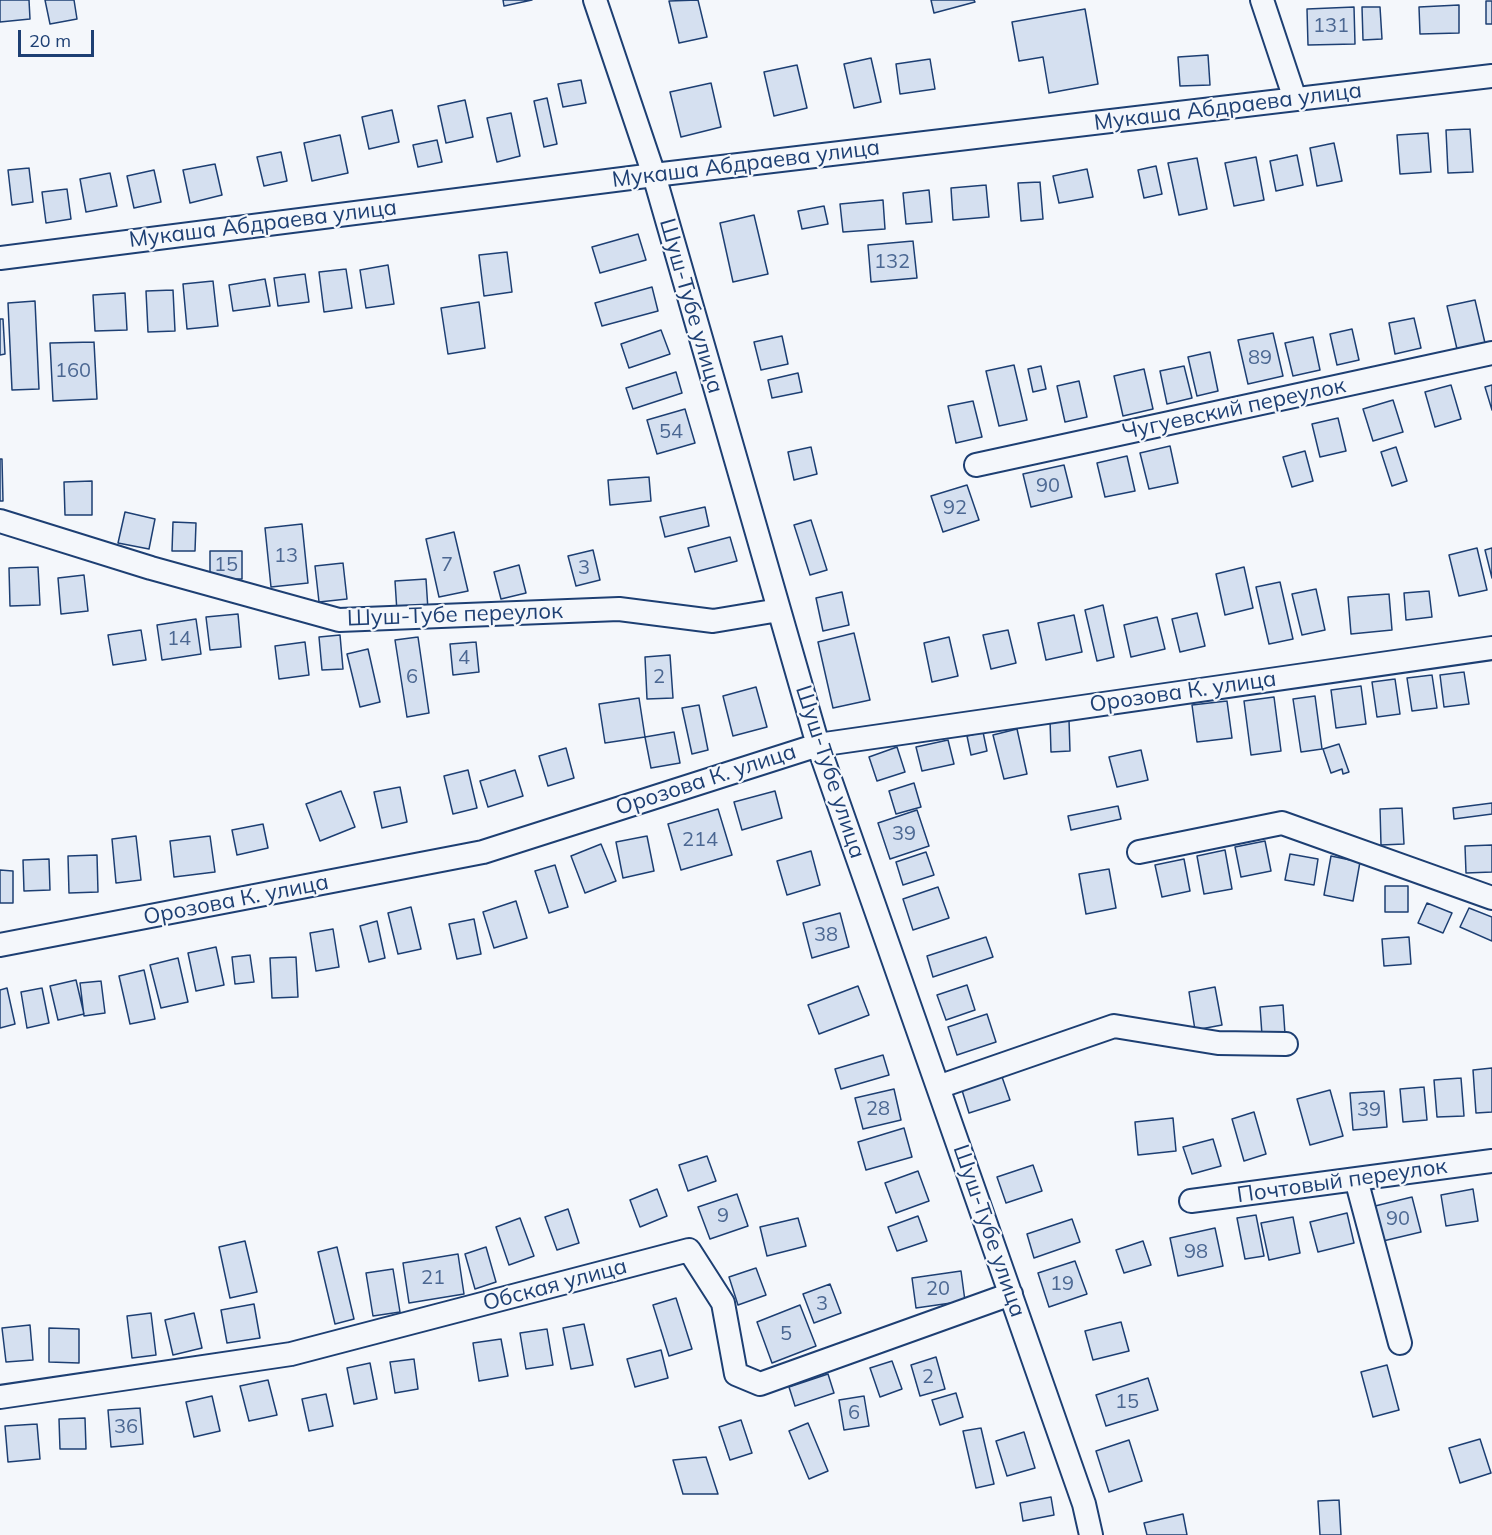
<!DOCTYPE html>
<meta charset="utf-8">
<style>
body{margin:0}
#map{position:relative;width:1492px;height:1535px;overflow:hidden;background:#f4f7fb;font-family:Mulish,sans-serif}
canvas{display:block}
.scale{position:absolute;left:18px;top:30px;width:76px;height:27px;box-sizing:border-box;border:3px solid #1d3f73;border-top:0;padding-left:8px;font-size:18px;line-height:21px;white-space:nowrap;color:#1d3f73;-webkit-text-stroke:4px #f4f7fb;paint-order:stroke}
</style>
<div id="map">
<canvas width="1492" height="1535"></canvas>
<div class="scale">20 m</div>
</div>
<script>
const context = document.querySelector('canvas').getContext('2d');
context.lineJoin = 'round';
function fill(path, color) {
  context.fillStyle = color;
  context.fill(path, 'evenodd');
}
function shape(rows) {
  const path = new Path2D();
  for (const r of rows) {
    path.moveTo(r[0], r[1]);
    for (let i = 2; i < r.length; i += 2) path.lineTo(r[i], r[i + 1]);
  }
  return path;
}
function strokePath(path, color, width, dash) {
  context.strokeStyle = color;
  context.lineWidth = width;
  context.lineCap = dash ? 'butt' : 'round';
  context.setLineDash(dash || []);
  context.stroke(path);
}
function label(font, color, halo, rows, align = 'center') {
  context.font = font + ' Mulish,sans-serif';
  context.lineWidth = 4.5;
  context.setLineDash([]);
  context.textBaseline = 'middle';
  context.strokeStyle = halo;
  context.fillStyle = color;
  for (const [text, x, y, turn = 0] of rows) {
    context.save();
    context.translate(x, y);
    context.rotate((+turn || 0) * Math.PI / 180);
    context.textAlign = isNaN(turn) ? turn : align;
    if (halo) context.strokeText(text, 0, 0);
    context.fillText(text, 0, 0);
    context.restore();
  }
}
const building = shape([
 [0,0,29,0,30,19,0,22,0,0],
 [45,0,74,0,77,19,50,24,45,0],
 [503,0,532,0,504,6,503,0],
 [698,0,707,37,679,43,669,1,698,0],
 [931,0,974,0,975,2,934,13,931,0],
 [1486,1,1492,1,1492,24,1486,24,1486,1],
 [1459,5,1459,33,1420,34,1419,7,1459,5],
 [1354,7,1355,44,1308,45,1307,9,1354,7],
 [1362,7,1380,7,1382,39,1363,40,1362,7],
 [1085,9,1098,84,1049,93,1043,57,1019,61,1012,22,1085,9],
 [1208,55,1210,85,1180,86,1178,57,1208,55],
 [871,58,881,102,854,108,844,64,871,58],
 [930,59,935,89,900,94,896,64,930,59],
 [797,65,807,108,774,116,764,72,797,65],
 [581,80,586,103,563,107,558,84,581,80],
 [711,83,721,127,681,137,670,92,711,83],
 [547,98,557,144,544,147,534,101,547,98],
 [465,100,473,137,446,143,438,106,465,100],
 [392,110,399,142,369,149,362,117,392,110],
 [511,113,520,156,497,162,487,118,511,113],
 [1470,129,1473,172,1448,173,1446,130,1470,129],
 [1428,133,1431,172,1400,174,1397,135,1428,133],
 [340,135,348,173,312,181,304,143,340,135],
 [437,140,442,162,418,167,413,145,437,140],
 [1334,143,1342,181,1317,186,1310,148,1334,143],
 [281,152,287,181,264,186,257,157,281,152],
 [1297,155,1303,185,1276,191,1270,161,1297,155],
 [1256,157,1264,200,1234,206,1225,163,1256,157],
 [1197,158,1207,209,1179,215,1168,163,1197,158],
 [215,164,222,195,190,203,183,170,215,164],
 [1156,166,1162,194,1144,198,1138,170,1156,166],
 [29,168,33,202,12,205,8,170,29,168],
 [1087,169,1093,197,1059,203,1053,176,1087,169],
 [154,170,161,202,134,208,127,176,154,170],
 [110,173,117,206,86,212,80,179,110,173],
 [1040,182,1043,219,1021,221,1018,183,1040,182],
 [986,185,989,217,953,220,951,188,986,185],
 [67,189,71,219,46,223,42,192,67,189],
 [929,190,932,222,906,224,903,193,929,190],
 [883,200,885,229,843,232,840,204,883,200],
 [824,206,828,224,802,229,798,211,824,206],
 [754,215,768,274,733,282,720,223,754,215],
 [638,234,646,260,600,273,592,247,638,234],
 [913,241,917,278,871,282,868,245,913,241],
 [507,252,512,292,484,296,479,255,507,252],
 [388,265,394,304,366,308,360,270,388,265],
 [346,269,352,308,324,312,319,272,346,269],
 [305,274,309,302,278,306,274,278,305,274],
 [265,279,270,306,233,311,229,285,265,279],
 [213,281,218,326,187,329,183,284,213,281],
 [652,287,658,311,602,326,595,303,652,287],
 [173,290,175,331,148,332,146,291,173,290],
 [125,293,127,330,95,331,93,295,125,293],
 [1475,300,1485,343,1457,349,1447,306,1475,300],
 [35,301,39,389,12,390,8,303,35,301],
 [479,302,485,348,448,354,441,308,479,302],
 [1414,318,1421,348,1395,354,1389,323,1414,318],
 [0,319,3,319,5,354,0,355,0,319],
 [1352,329,1359,360,1337,365,1330,334,1352,329],
 [661,330,670,354,629,368,621,344,661,330],
 [1273,333,1283,376,1248,384,1238,340,1273,333],
 [782,336,788,364,761,370,754,342,782,336],
 [1313,337,1320,370,1293,376,1285,343,1313,337],
 [94,342,97,399,53,401,50,343,94,342],
 [1210,352,1218,391,1197,396,1188,357,1210,352],
 [1014,365,1027,420,999,426,986,371,1014,365],
 [1041,366,1046,389,1033,392,1028,369,1041,366],
 [1184,366,1192,398,1167,404,1160,371,1184,366],
 [1144,369,1153,409,1123,416,1114,376,1144,369],
 [676,372,682,393,633,409,626,388,676,372],
 [798,373,802,392,772,398,768,380,798,373],
 [1079,381,1087,417,1065,422,1057,386,1079,381],
 [1451,385,1461,419,1435,427,1425,392,1451,385],
 [1492,385,1492,410,1485,387,1492,385],
 [1393,400,1403,432,1373,441,1363,409,1393,400],
 [973,401,982,437,956,443,948,406,973,401],
 [685,409,695,443,657,454,647,420,685,409],
 [1338,418,1346,451,1320,457,1312,424,1338,418],
 [1170,446,1178,483,1149,489,1140,453,1170,446],
 [811,447,817,474,794,480,788,452,811,447],
 [1396,447,1407,481,1392,486,1381,452,1396,447],
 [1305,451,1313,481,1292,487,1283,457,1305,451],
 [1127,456,1135,491,1105,497,1097,463,1127,456],
 [0,459,2,459,3,501,0,501,0,459],
 [1064,465,1072,497,1031,507,1023,474,1064,465],
 [649,477,651,501,610,505,608,480,649,477],
 [92,481,92,515,65,515,64,482,92,481],
 [967,485,979,520,943,532,931,496,967,485],
 [705,507,709,526,665,537,660,517,705,507],
 [125,512,155,519,149,549,118,543,125,512],
 [811,520,827,570,810,575,794,525,811,520],
 [173,522,196,523,195,551,172,551,173,522],
 [302,524,308,583,271,587,265,528,302,524],
 [454,532,468,591,439,597,426,539,454,532],
 [730,537,737,561,695,572,688,548,730,537],
 [1477,548,1487,590,1459,596,1449,555,1477,548],
 [1492,548,1492,578,1485,550,1492,548],
 [593,550,600,580,576,586,568,556,593,550],
 [210,551,242,551,242,579,210,579,210,551],
 [343,563,347,599,319,602,315,566,343,563],
 [519,565,526,593,501,599,494,572,519,565],
 [38,567,40,605,10,606,9,568,38,567],
 [1244,567,1253,608,1225,615,1216,574,1244,567],
 [84,575,88,611,61,614,58,578,84,575],
 [426,579,428,610,397,612,395,581,426,579],
 [1280,582,1293,639,1269,644,1256,587,1280,582],
 [1316,589,1325,630,1302,635,1292,594,1316,589],
 [1429,591,1432,617,1406,620,1404,593,1429,591],
 [842,592,849,625,823,631,816,598,842,592],
 [1389,594,1392,630,1351,634,1348,597,1389,594],
 [1103,605,1114,657,1097,661,1085,610,1103,605],
 [1197,613,1205,646,1180,652,1172,619,1197,613],
 [238,614,241,647,210,650,206,617,238,614],
 [1074,615,1082,652,1046,660,1038,623,1074,615],
 [1157,617,1165,649,1131,657,1124,625,1157,617],
 [196,619,201,654,162,660,157,625,196,619],
 [141,630,146,660,113,665,108,635,141,630],
 [1008,630,1016,663,991,669,983,635,1008,630],
 [854,633,870,700,833,708,818,642,854,633],
 [340,635,343,669,322,670,319,637,340,635],
 [418,637,429,713,407,717,395,640,418,637],
 [949,637,958,676,932,682,924,643,949,637],
 [305,642,309,675,279,679,275,646,305,642],
 [476,642,479,672,453,675,450,644,476,642],
 [368,649,380,702,360,707,347,654,368,649],
 [670,655,673,698,647,699,645,657,670,655],
 [1464,672,1469,704,1444,707,1440,675,1464,672],
 [1432,675,1437,708,1412,711,1407,678,1432,675],
 [1395,679,1400,714,1377,717,1372,682,1395,679],
 [1361,686,1366,724,1336,728,1331,690,1361,686],
 [756,687,767,727,733,736,723,696,756,687],
 [1315,696,1322,749,1301,752,1293,699,1315,696],
 [1274,697,1281,751,1251,755,1244,701,1274,697],
 [639,698,645,737,605,743,599,704,639,698],
 [1227,701,1232,738,1197,742,1192,705,1227,701],
 [699,705,708,750,692,754,682,708,699,705],
 [1050,720,1069,720,1070,751,1051,752,1050,720],
 [1017,729,1027,774,1004,779,993,735,1017,729],
 [674,732,680,763,651,768,645,737,674,732],
 [983,732,987,751,971,755,967,736,983,732],
 [948,740,954,764,922,771,916,747,948,740],
 [1339,744,1349,772,1343,774,1342,769,1331,773,1323,749,1339,744],
 [897,747,905,772,877,781,869,757,897,747],
 [566,748,574,778,548,786,539,756,566,748],
 [1141,750,1148,780,1117,787,1109,757,1141,750],
 [468,770,477,808,453,814,444,776,468,770],
 [515,770,523,796,488,807,480,781,515,770],
 [914,783,921,807,896,814,889,791,914,783],
 [400,787,407,822,382,828,374,792,400,787],
 [341,791,355,827,320,841,306,804,341,791],
 [775,791,782,818,742,830,734,802,775,791],
 [1492,803,1492,814,1454,819,1453,808,1492,803],
 [1118,806,1121,819,1071,830,1068,816,1118,806],
 [1402,808,1404,844,1381,845,1380,809,1402,808],
 [718,809,732,855,681,870,668,824,718,809],
 [917,810,929,846,890,859,878,823,917,810],
 [263,824,268,848,237,855,232,830,263,824],
 [136,836,141,880,116,883,112,839,136,836],
 [210,836,215,872,174,877,170,841,210,836],
 [647,836,654,871,623,878,616,842,647,836],
 [1265,841,1271,871,1241,877,1235,847,1265,841],
 [601,844,616,881,585,893,571,856,601,844],
 [1492,845,1492,872,1466,873,1465,846,1492,845],
 [1225,850,1232,889,1204,894,1197,856,1225,850],
 [811,851,820,885,787,895,777,861,811,851],
 [926,852,934,875,903,885,896,862,926,852],
 [1290,854,1318,859,1314,885,1285,880,1290,854],
 [97,855,98,892,69,893,68,856,97,855],
 [1331,856,1360,862,1353,901,1324,895,1331,856],
 [49,859,50,890,24,891,23,860,49,859],
 [1184,859,1190,891,1162,897,1155,865,1184,859],
 [555,865,568,907,549,913,535,871,555,865],
 [1109,869,1116,908,1086,914,1079,874,1109,869],
 [0,870,13,871,13,903,0,903,0,870],
 [1385,886,1408,886,1408,912,1385,912,1385,886],
 [938,887,949,918,913,930,903,899,938,887],
 [516,901,527,938,494,948,483,912,516,901],
 [1427,903,1452,913,1443,933,1418,923,1427,903],
 [411,907,421,949,398,954,388,913,411,907],
 [1469,908,1492,917,1492,941,1460,927,1469,908],
 [840,913,849,947,812,958,803,923,840,913],
 [474,919,481,954,457,959,449,924,474,919],
 [377,921,385,958,369,962,360,926,377,921],
 [333,929,339,967,316,971,310,933,333,929],
 [986,937,993,957,933,977,927,956,986,937],
 [1409,937,1411,964,1384,966,1382,939,1409,937],
 [216,947,224,985,196,991,188,953,216,947],
 [250,955,254,982,235,984,232,957,250,955],
 [296,957,298,997,272,998,270,958,296,957],
 [178,958,188,1002,161,1008,150,965,178,958],
 [144,970,155,1019,130,1024,119,976,144,970],
 [76,980,84,1014,58,1020,50,986,76,980],
 [101,981,105,1013,84,1016,80,983,101,981],
 [967,985,975,1010,946,1020,937,995,967,985],
 [858,986,869,1015,819,1034,808,1005,858,986],
 [1215,987,1222,1025,1195,1030,1189,992,1215,987],
 [7,988,15,1024,0,1028,0,990,7,988],
 [42,988,49,1023,27,1028,21,992,42,988],
 [1283,1005,1285,1034,1262,1035,1260,1007,1283,1005],
 [987,1014,996,1042,957,1055,948,1027,987,1014],
 [883,1055,889,1075,841,1089,835,1069,883,1055],
 [1492,1068,1492,1112,1476,1113,1473,1070,1492,1068],
 [1001,1074,1010,1100,969,1113,961,1087,1001,1074],
 [1461,1078,1464,1116,1437,1117,1434,1080,1461,1078],
 [1424,1087,1427,1120,1403,1122,1400,1089,1424,1087],
 [894,1089,901,1120,863,1129,855,1098,894,1089],
 [1330,1090,1343,1136,1310,1145,1297,1099,1330,1090],
 [1384,1091,1387,1127,1353,1130,1350,1093,1384,1091],
 [1254,1112,1266,1154,1244,1161,1232,1119,1254,1112],
 [1173,1118,1176,1151,1138,1155,1135,1122,1173,1118],
 [904,1128,912,1157,866,1170,858,1142,904,1128],
 [1213,1139,1221,1166,1192,1174,1183,1147,1213,1139],
 [707,1156,716,1181,688,1191,679,1165,707,1156],
 [1033,1165,1042,1191,1006,1203,997,1177,1033,1165],
 [918,1171,929,1201,896,1213,885,1183,918,1171],
 [657,1189,667,1216,640,1227,630,1200,657,1189],
 [1473,1189,1478,1221,1446,1226,1441,1195,1473,1189],
 [737,1194,748,1226,710,1239,698,1207,737,1194],
 [1412,1197,1421,1232,1383,1241,1375,1206,1412,1197],
 [568,1209,579,1243,557,1250,545,1217,568,1209],
 [1347,1213,1354,1243,1318,1252,1310,1222,1347,1213],
 [1256,1215,1264,1256,1245,1259,1237,1218,1256,1215],
 [918,1216,927,1241,897,1251,888,1227,918,1216],
 [1293,1217,1300,1253,1269,1260,1261,1223,1293,1217],
 [520,1218,534,1256,509,1265,496,1227,520,1218],
 [798,1218,806,1246,767,1256,760,1227,798,1218],
 [1072,1219,1080,1242,1034,1258,1027,1234,1072,1219],
 [1215,1228,1223,1266,1178,1276,1170,1238,1215,1228],
 [245,1241,257,1292,230,1298,219,1247,245,1241],
 [1143,1241,1151,1265,1124,1273,1116,1250,1143,1241],
 [337,1247,354,1319,335,1324,318,1252,337,1247],
 [486,1247,496,1282,475,1289,465,1254,486,1247],
 [458,1254,464,1294,409,1303,403,1263,458,1254],
 [1075,1261,1087,1294,1049,1307,1038,1273,1075,1261],
 [756,1268,766,1295,738,1305,729,1277,756,1268],
 [393,1269,400,1312,373,1316,366,1273,393,1269],
 [961,1271,965,1301,916,1308,912,1278,961,1271],
 [830,1284,841,1313,814,1323,803,1294,830,1284],
 [676,1298,692,1349,669,1356,653,1305,676,1298],
 [254,1304,260,1338,227,1343,221,1310,254,1304],
 [800,1305,816,1346,772,1363,757,1322,800,1305],
 [151,1313,156,1355,132,1358,127,1316,151,1313],
 [194,1313,202,1348,173,1355,165,1320,194,1313],
 [1121,1322,1129,1351,1093,1360,1085,1331,1121,1322],
 [584,1324,593,1365,571,1369,563,1328,584,1324],
 [30,1325,33,1360,6,1362,2,1328,30,1325],
 [49,1328,79,1329,79,1363,49,1362,49,1328],
 [547,1329,553,1365,526,1369,520,1333,547,1329],
 [501,1339,508,1376,479,1381,473,1343,501,1339],
 [661,1350,668,1378,635,1387,627,1359,661,1350],
 [936,1357,945,1389,920,1396,911,1365,936,1357],
 [414,1359,418,1389,395,1393,390,1362,414,1359],
 [892,1361,902,1389,880,1397,870,1368,892,1361],
 [370,1363,377,1399,354,1404,347,1368,370,1363],
 [1387,1365,1399,1410,1373,1417,1361,1372,1387,1365],
 [828,1374,834,1393,795,1406,789,1387,828,1374],
 [1148,1378,1158,1410,1106,1426,1096,1395,1148,1378],
 [268,1380,277,1415,249,1421,240,1386,268,1380],
 [956,1393,963,1417,940,1425,932,1400,956,1393],
 [326,1394,333,1426,309,1431,302,1399,326,1394],
 [212,1396,220,1431,194,1437,186,1402,212,1396],
 [864,1396,869,1426,844,1430,839,1400,864,1396],
 [140,1408,143,1444,111,1447,108,1410,140,1408],
 [85,1418,86,1449,60,1449,59,1419,85,1418],
 [741,1420,752,1453,730,1460,719,1427,741,1420],
 [808,1423,828,1471,809,1479,789,1431,808,1423],
 [37,1424,40,1459,8,1462,5,1426,37,1424],
 [981,1428,994,1484,976,1488,963,1431,981,1428],
 [1024,1432,1035,1468,1007,1476,996,1441,1024,1432],
 [1480,1439,1491,1473,1460,1483,1449,1448,1480,1439],
 [1129,1440,1142,1481,1109,1492,1096,1451,1129,1440],
 [706,1457,718,1494,683,1494,673,1460,706,1457],
 [1051,1497,1054,1515,1023,1521,1020,1503,1051,1497],
 [1339,1500,1341,1535,1320,1535,1318,1501,1339,1500],
 [1183,1514,1187,1535,1147,1535,1144,1523,1183,1514]
]);
fill(building, '#d5e0f0');
strokePath(building, '#1d3f73', 1.5);
const minor = shape([
 [595,0,654,175,818,745,1084,1504,1091,1535],
 [1262,0,1295,99],
 [0,258,654,175,1492,76],
 [976,465,1492,353],
 [0,521,151,568,339,620,619,609,713,621,779,610],
 [1139,852,1282,823,1492,898],
 [0,945,483,852,818,745,1492,648],
 [938,1087,1114,1026,1218,1043,1286,1044],
 [1356,1179,1400,1343],
 [1191,1201,1492,1161],
 [0,1397,291,1354,689,1250,723,1303,736,1374,760,1384,1011,1294]
]);
strokePath(minor, '#1d3f73', 26);
strokePath(minor, '#f4f7fb', 22);
label('20px', '#4b6792', null, [
 ["131",1331,26],
 ["132",892,262],
 ["89",1260,358],
 ["160",73,371],
 ["54",671,432],
 ["90",1048,486],
 ["92",955,508],
 ["13",286,556],
 ["15",226,565],
 ["7",447,565],
 ["3",584,568],
 ["14",179,639],
 ["4",464,658],
 ["6",412,677],
 ["2",659,677],
 ["39",904,834],
 ["214",700,840],
 ["38",826,935],
 ["28",878,1109],
 ["39",1369,1110],
 ["9",723,1216],
 ["90",1398,1219],
 ["98",1196,1252],
 ["21",433,1278],
 ["19",1062,1284],
 ["20",938,1289],
 ["3",822,1304],
 ["5",786,1334],
 ["2",928,1377],
 ["15",1127,1402],
 ["6",854,1413],
 ["36",126,1427]
]);
label('22px', '#1d3f73', '#f4f7fb', [
 ["Мукаша Абдраева улица",1228,107,-7],
 ["Мукаша Абдраева улица",746,164,-7],
 ["Мукаша Абдраева улица",263,224,-7],
 ["Шуш-Тубе улица",691,306,74],
 ["Чугуевский переулок",1234,409,-12],
 ["Шуш-Тубе переулок",455,615,-2],
 ["Орозова К. улица",1183,692,-8],
 ["Шуш-Тубе улица",830,772,72],
 ["Орозова К. улица",706,780,-18],
 ["Орозова К. улица",236,900,-11],
 ["Почтовый переулок",1342,1181,-8],
 ["Шуш-Тубе улица",989,1231,71],
 ["Обская улица",555,1285,-15]
]);
</script>
